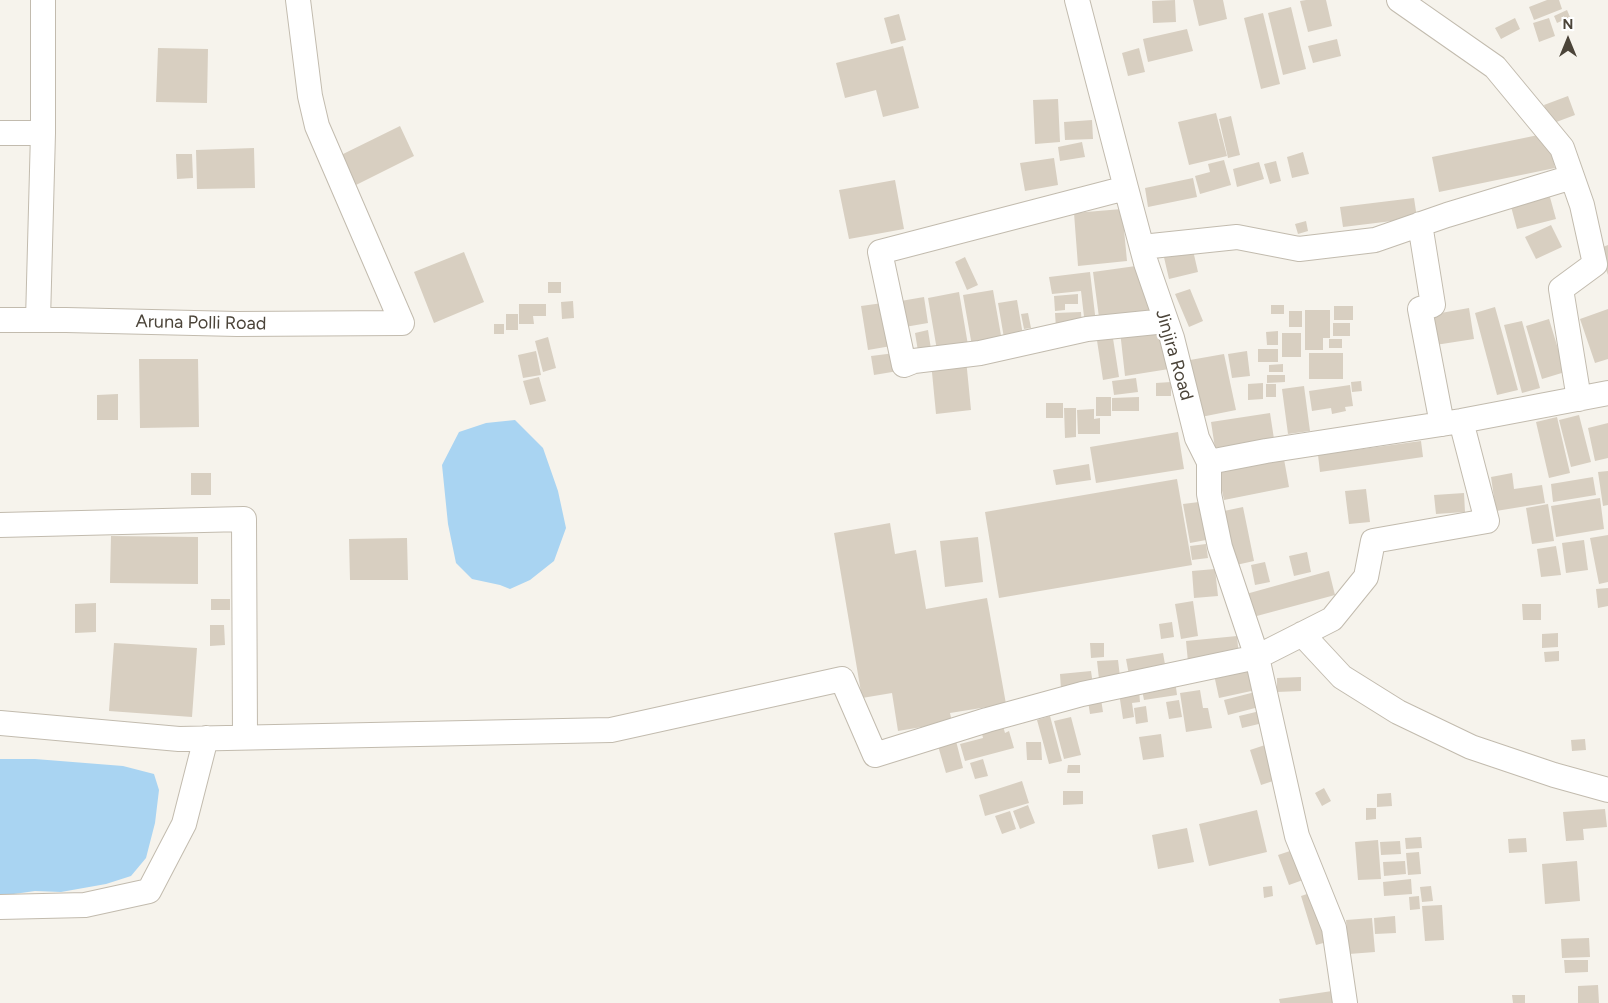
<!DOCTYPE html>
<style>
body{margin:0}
#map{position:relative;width:1608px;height:1003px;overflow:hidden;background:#f6f3ec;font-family:Figtree,sans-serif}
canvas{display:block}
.north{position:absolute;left:1543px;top:15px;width:50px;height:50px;-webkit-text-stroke:4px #fff;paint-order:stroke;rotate:0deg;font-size:14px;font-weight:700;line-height:20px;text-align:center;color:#4b4439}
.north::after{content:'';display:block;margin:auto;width:18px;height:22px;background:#4b4439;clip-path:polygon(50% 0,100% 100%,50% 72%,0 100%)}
</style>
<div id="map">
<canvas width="1608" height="1003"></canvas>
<div class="north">N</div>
</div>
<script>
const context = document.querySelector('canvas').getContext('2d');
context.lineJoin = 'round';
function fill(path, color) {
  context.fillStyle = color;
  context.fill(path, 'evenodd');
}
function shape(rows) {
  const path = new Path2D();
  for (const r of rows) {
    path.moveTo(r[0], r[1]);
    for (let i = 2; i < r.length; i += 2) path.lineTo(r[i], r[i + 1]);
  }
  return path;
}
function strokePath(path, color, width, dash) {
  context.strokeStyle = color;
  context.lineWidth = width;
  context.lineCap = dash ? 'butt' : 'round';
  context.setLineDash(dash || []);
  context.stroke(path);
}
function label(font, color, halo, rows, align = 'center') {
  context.font = font + ' Figtree,sans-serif';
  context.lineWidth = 4.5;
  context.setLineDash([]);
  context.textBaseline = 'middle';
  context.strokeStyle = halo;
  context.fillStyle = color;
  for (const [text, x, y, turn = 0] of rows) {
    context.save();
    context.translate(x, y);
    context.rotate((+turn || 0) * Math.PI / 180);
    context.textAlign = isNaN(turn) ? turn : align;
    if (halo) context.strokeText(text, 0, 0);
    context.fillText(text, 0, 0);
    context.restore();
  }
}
fill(shape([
 [515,420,543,448,558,491,566,528,554,561,530,580,510,589,500,585,472,579,456,563,448,524,442,465,459,432,486,423],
 [0,759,35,759,123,766,154,774,159,790,155,823,146,858,131,876,106,884,61,892,35,891,0,896]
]), '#a9d4f2');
fill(shape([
 [1175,0,1176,22,1153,23,1152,1],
 [1193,0,1223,0,1227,19,1199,26],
 [1306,0,1326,0,1332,26,1308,32,1300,1],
 [1547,0,1559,0,1562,9,1534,20,1529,7],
 [1291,7,1306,69,1283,75,1268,13],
 [1567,10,1570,17,1557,23,1554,16],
 [1263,13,1280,84,1261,89,1244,18],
 [899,14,906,40,891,44,884,18],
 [1515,18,1520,29,1501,39,1495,28],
 [1549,18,1555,36,1539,42,1533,23],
 [1187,29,1193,51,1148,62,1143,39],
 [1337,39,1341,56,1313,63,1308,46],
 [903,46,919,108,883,117,876,90,845,98,836,63],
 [158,48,208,49,207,103,156,102],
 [1139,48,1145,72,1128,76,1122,53],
 [1568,96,1575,115,1551,124,1544,105],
 [1058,99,1060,142,1035,144,1033,100],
 [1216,113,1227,156,1189,165,1178,122],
 [1231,116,1240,155,1228,158,1219,119],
 [1092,120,1093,139,1065,140,1064,122],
 [400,126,414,156,352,187,337,157],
 [1548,133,1555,168,1439,192,1432,157],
 [1082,142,1085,157,1060,161,1058,147],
 [254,148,255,188,197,189,196,150],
 [1303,152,1309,174,1292,178,1287,157],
 [176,154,192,154,193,178,177,179],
 [1054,158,1058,185,1025,191,1020,163],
 [1224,160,1231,185,1200,194,1195,176,1210,172,1208,164],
 [1276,161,1281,181,1270,184,1264,164],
 [1259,162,1264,179,1237,187,1233,169],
 [1193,178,1197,197,1148,207,1145,188],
 [895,180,904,229,849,239,839,190],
 [1548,190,1556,219,1517,229,1509,199],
 [1414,198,1417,218,1343,227,1340,207],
 [1122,209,1127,261,1078,266,1074,213],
 [1306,221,1308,231,1298,234,1295,224],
 [1551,225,1562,247,1536,259,1525,237],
 [1608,245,1608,275,1598,249],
 [1192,246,1198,272,1169,279,1163,253],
 [464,252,484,302,434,323,414,272],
 [965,257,978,285,967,290,955,262],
 [1143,265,1150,319,1100,325,1093,272],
 [1090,272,1096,323,1085,325,1081,291,1052,294,1049,277],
 [548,282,561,282,561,293,548,293],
 [1190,289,1203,321,1189,327,1175,294],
 [993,290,1002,341,972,346,963,295],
 [959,292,969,351,938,356,928,298],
 [1078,294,1078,304,1065,304,1065,310,1055,311,1054,296],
 [924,297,928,323,899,328,895,302],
 [1017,300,1023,335,1004,338,998,303],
 [573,301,574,318,562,319,561,302],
 [890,302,897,345,868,350,861,306],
 [519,304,546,304,546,316,533,316,534,324,519,324],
 [1271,305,1284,305,1284,314,1271,314],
 [1334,306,1353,306,1353,320,1334,320],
 [1495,307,1518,390,1497,395,1475,313],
 [1469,308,1474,339,1429,346,1424,316],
 [1608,309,1608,359,1595,363,1580,319],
 [1305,310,1330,310,1330,338,1323,338,1323,350,1305,350],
 [1289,311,1302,311,1302,327,1289,327],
 [1081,312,1082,326,1056,328,1055,313],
 [1028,313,1031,328,1024,329,1021,314],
 [506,314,518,314,518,330,506,330],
 [1549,319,1565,372,1542,379,1526,326],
 [1522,321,1540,388,1522,393,1504,325],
 [1333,323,1350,323,1350,336,1333,336],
 [494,324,504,324,504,334,494,334],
 [1162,326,1169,369,1125,376,1120,331],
 [928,330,931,349,918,351,915,333],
 [1278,331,1278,345,1267,345,1266,332],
 [1112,332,1119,377,1103,380,1096,334],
 [1282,333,1301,333,1301,357,1282,357],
 [548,337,556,368,543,372,535,341],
 [1329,339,1342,339,1342,348,1329,348],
 [1258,349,1278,349,1278,362,1258,362],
 [536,351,541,375,523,378,518,355],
 [1247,351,1250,376,1232,378,1228,354],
 [895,353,898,371,874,375,871,356],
 [1309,353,1343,353,1343,379,1309,379],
 [1224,354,1236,410,1201,417,1190,360],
 [139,359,198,359,199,427,140,428],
 [966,359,971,410,936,414,931,362],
 [1283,364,1283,372,1269,372,1269,365],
 [1267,375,1285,375,1285,382,1267,383],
 [539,377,546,401,530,405,523,381],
 [1136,378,1138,392,1114,395,1112,381],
 [1361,381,1362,391,1352,392,1351,382],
 [1171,382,1171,396,1156,396,1156,383],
 [1263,383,1263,399,1248,400,1248,384],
 [1266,384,1276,384,1276,397,1266,397],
 [1350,385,1353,406,1345,407,1346,411,1332,414,1331,408,1312,411,1309,391],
 [1304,386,1310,431,1288,434,1282,389],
 [118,394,118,420,97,420,97,395],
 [1096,397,1111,397,1111,416,1096,416],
 [1139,397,1139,411,1112,411,1112,398],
 [1046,403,1063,403,1063,418,1046,418],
 [1064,408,1076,408,1076,437,1065,438],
 [1094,409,1094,419,1100,418,1100,434,1078,434,1077,410],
 [1270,413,1274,439,1215,448,1211,422],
 [1579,415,1591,462,1571,467,1559,420],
 [1557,417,1570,473,1549,478,1536,422],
 [1608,423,1608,458,1595,461,1588,428],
 [1178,432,1184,469,1096,483,1090,447],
 [1421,441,1423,457,1320,472,1318,455],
 [1284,459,1289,487,1224,500,1218,472],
 [1089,464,1091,480,1056,485,1053,470],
 [1608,471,1608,505,1603,506,1598,472],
 [191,473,211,473,211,495,191,495],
 [1512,473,1514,489,1542,485,1545,503,1496,511,1491,477],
 [1593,477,1596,495,1553,502,1551,484],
 [1177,479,1192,565,999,598,985,512],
 [1366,489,1370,522,1349,524,1345,491],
 [1464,493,1465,512,1436,514,1434,495],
 [1600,498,1604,529,1556,537,1551,506],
 [1199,502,1206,540,1190,543,1183,504],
 [1548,504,1554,541,1532,544,1526,508],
 [1243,507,1254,561,1236,565,1224,511],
 [890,523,895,554,916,550,926,609,987,598,1006,704,950,713,952,722,898,731,892,693,862,698,834,533],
 [1608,535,1608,582,1599,584,1590,538],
 [111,536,198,537,198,584,110,583],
 [978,537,983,582,945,587,940,541],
 [407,538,408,580,350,580,349,539],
 [1584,540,1588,570,1566,573,1562,543],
 [1206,544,1208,558,1192,560,1190,546],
 [1556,546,1561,575,1541,577,1537,549],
 [1307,552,1311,572,1294,576,1289,556],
 [1265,562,1270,582,1255,585,1251,565],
 [1215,569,1218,596,1194,598,1192,571],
 [1329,571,1335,595,1253,617,1246,594],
 [1608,588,1608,606,1598,608,1596,589],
 [211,599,230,599,230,610,211,610],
 [1193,601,1198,636,1181,639,1175,604],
 [96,603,96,632,75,633,75,604],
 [1522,604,1541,604,1541,620,1523,620],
 [1172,622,1174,637,1161,639,1159,624],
 [210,625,224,625,225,645,210,646],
 [1558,633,1558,647,1542,648,1542,634],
 [1237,636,1239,657,1188,662,1186,641],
 [114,643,197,648,192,717,109,711],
 [1090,643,1104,643,1104,657,1091,658],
 [1559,651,1559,661,1545,662,1544,652],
 [1163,653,1166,670,1129,675,1126,659],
 [1118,660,1120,677,1099,679,1097,661],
 [1250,662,1256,690,1219,698,1213,670],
 [1091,671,1093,685,1061,689,1060,674],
 [1301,677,1301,691,1277,692,1277,678],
 [1175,680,1177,695,1144,700,1141,685],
 [1139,690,1140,702,1132,703,1134,717,1123,719,1119,693],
 [1200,690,1203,708,1208,708,1212,728,1186,732,1180,693],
 [1255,692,1259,707,1228,715,1224,700],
 [1101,699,1103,712,1090,714,1088,701],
 [1179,700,1182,717,1169,719,1166,702],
 [1146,706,1148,722,1136,724,1134,708],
 [1260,711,1263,723,1242,728,1239,716],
 [1050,716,1062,761,1049,764,1037,720],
 [1071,717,1081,755,1064,759,1054,721],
 [1001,719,1005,733,1009,731,1014,748,965,761,960,744,983,738,980,725],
 [1161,734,1164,757,1143,760,1139,737],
 [1585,739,1586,750,1572,751,1571,740],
 [956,741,963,768,946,773,938,746],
 [1026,742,1041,742,1042,760,1027,760],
 [1265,745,1276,780,1261,785,1250,750],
 [983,759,988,776,975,779,970,763],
 [1068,765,1080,765,1080,773,1067,773],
 [1022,781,1029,803,985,816,979,795],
 [1324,788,1331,801,1322,806,1315,793],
 [1063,791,1083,791,1083,804,1063,805],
 [1391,793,1392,806,1377,807,1377,794],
 [1028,805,1035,823,1020,829,1013,811],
 [1366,808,1376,808,1376,819,1366,820],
 [1605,809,1607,827,1583,829,1584,840,1566,841,1563,812],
 [1257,810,1267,852,1209,866,1199,824],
 [1010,811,1016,829,1002,834,995,816],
 [1187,828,1194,862,1158,869,1152,835],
 [1421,837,1422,848,1406,849,1405,838],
 [1526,838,1527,852,1509,853,1508,839],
 [1378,840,1381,879,1358,880,1355,842],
 [1400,841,1401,854,1381,855,1380,842],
 [1293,850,1303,880,1289,885,1278,855],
 [1419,852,1421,874,1408,875,1406,853],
 [1405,861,1406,874,1384,876,1383,862],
 [1577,861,1580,901,1545,904,1542,864],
 [1411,879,1412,894,1384,896,1383,882],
 [1272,886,1273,896,1264,898,1263,887],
 [1431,886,1433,901,1422,902,1420,887],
 [1313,892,1327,942,1316,945,1301,896],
 [1419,896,1420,909,1410,910,1409,897],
 [1442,905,1444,940,1425,941,1422,906],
 [1395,916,1396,933,1375,934,1374,918],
 [1372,918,1375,952,1349,954,1346,920],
 [1589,938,1590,957,1562,958,1561,939],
 [1564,960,1588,960,1588,972,1565,973],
 [1598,985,1599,1003,1578,1003,1578,986],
 [1332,991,1334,1003,1280,1003,1279,999],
 [1512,995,1525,995,1525,1003,1513,1003]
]), '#d8cfc1');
const street = shape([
 [1077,0,1126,188,1146,263,1172,338,1197,438,1209,462,1266,451,1461,421,1608,393],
 [1399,0,1495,67,1562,148,1582,205,1595,264,1561,289,1579,399],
 [0,133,43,133],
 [1126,188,880,252,904,365,914,361,980,353,1087,329,1166,321],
 [1420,224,1433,305,1420,309,1442,424],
 [1142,247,1237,237,1299,249,1375,240,1447,215,1572,177],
 [0,320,66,320,237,324,402,323,317,126,310,96,298,0],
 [38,320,43,133,43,0],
 [1209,462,1209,494,1220,547,1257,657,1297,836,1334,928,1345,1003],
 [0,525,244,519,245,737],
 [1302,634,1342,677,1398,712,1471,747,1554,775,1608,790],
 [0,723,179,739,611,730,842,679,875,755,987,720,1082,694,1257,657,1332,619,1366,577,1373,541,1487,521,1461,421],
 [0,907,85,905,149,891,184,824,206,738]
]);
strokePath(street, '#c2bbae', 26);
strokePath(street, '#fff', 24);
label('18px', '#4b4439', '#fff', [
 ["Aruna Polli Road",201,323,1],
 ["Jinjira Road",1174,355,74]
]);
</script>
